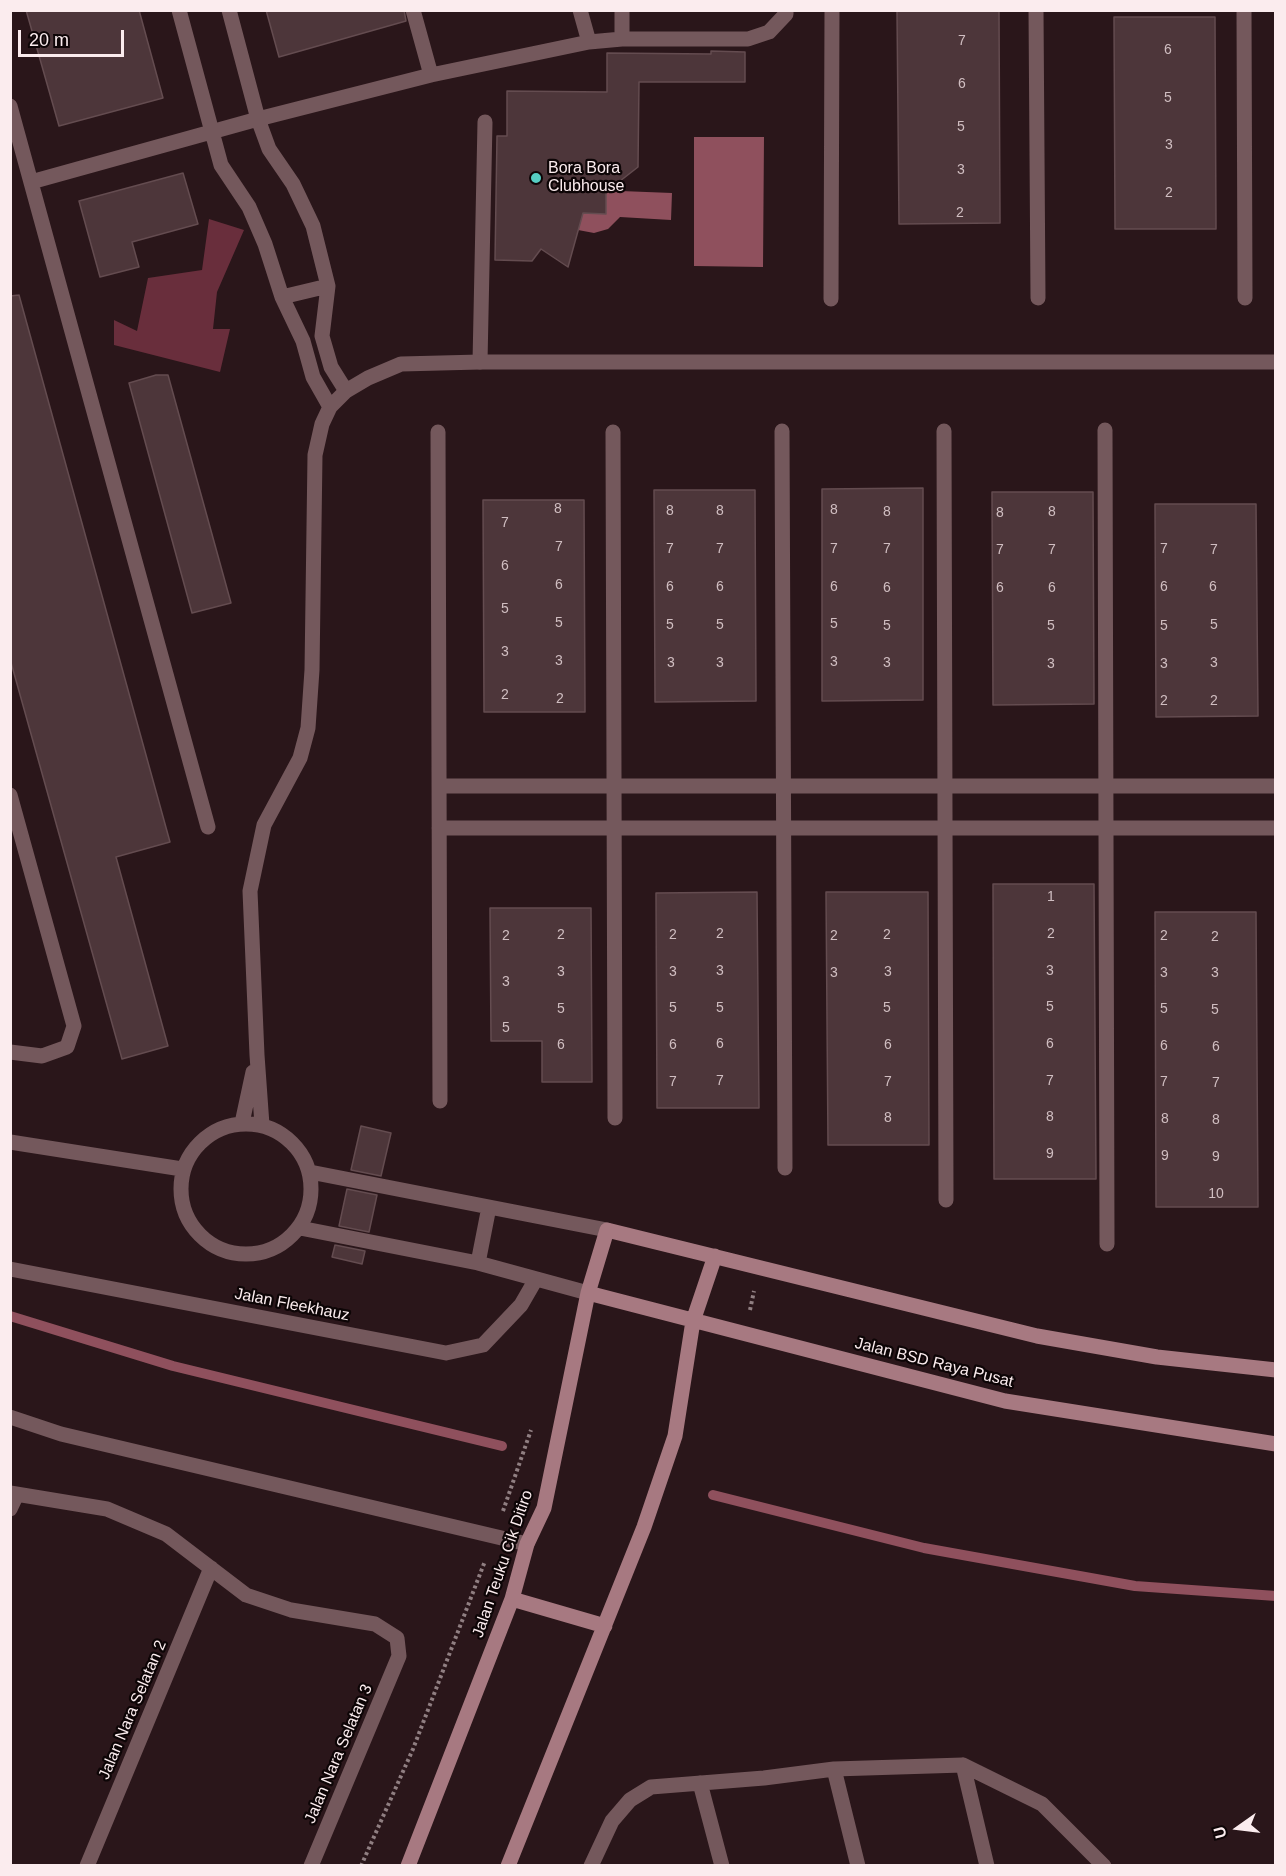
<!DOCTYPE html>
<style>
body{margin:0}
#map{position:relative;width:1286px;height:1876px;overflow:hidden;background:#2a161a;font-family:Arial,sans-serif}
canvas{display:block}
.frame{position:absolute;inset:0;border:12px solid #fbecee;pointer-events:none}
.north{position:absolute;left:1208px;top:1798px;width:60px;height:60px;-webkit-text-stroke:4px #0d0506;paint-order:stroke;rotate:256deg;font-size:16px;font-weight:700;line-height:24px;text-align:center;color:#fbecee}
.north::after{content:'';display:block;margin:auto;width:21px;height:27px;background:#fbecee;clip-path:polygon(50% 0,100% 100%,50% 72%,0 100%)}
.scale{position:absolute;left:18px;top:30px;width:106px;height:27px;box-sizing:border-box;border:3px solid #fbecee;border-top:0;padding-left:8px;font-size:18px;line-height:21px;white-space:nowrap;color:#fbecee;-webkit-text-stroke:4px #0d0506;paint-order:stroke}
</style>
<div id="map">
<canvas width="1286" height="1876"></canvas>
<div class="frame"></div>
<div class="north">U</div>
<div class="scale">20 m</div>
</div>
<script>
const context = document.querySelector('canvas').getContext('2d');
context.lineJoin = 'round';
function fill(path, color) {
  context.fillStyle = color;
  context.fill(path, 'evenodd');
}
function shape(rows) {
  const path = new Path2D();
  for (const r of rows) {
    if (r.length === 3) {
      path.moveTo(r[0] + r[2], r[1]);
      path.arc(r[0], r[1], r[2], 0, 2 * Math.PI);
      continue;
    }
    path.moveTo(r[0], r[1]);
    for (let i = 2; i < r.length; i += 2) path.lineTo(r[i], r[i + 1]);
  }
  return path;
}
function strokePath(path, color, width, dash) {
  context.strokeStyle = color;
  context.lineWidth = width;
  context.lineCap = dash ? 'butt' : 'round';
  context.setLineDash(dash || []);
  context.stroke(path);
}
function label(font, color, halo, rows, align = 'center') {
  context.font = font + ' Arial,sans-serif';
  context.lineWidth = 4.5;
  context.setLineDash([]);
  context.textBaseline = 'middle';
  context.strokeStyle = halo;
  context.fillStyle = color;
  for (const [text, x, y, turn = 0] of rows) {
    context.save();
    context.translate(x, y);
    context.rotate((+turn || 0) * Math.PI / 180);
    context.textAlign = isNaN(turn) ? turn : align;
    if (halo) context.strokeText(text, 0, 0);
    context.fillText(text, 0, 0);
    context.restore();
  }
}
fill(shape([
 [209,219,244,230,217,292,213,329,230,329,220,372,114,345,114,320,137,331,148,278,202,270]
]), '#692e3c');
fill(shape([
 [694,137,764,137,763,267,694,266],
 [602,172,617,184,621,191,672,193,671,220,620,217,608,229,594,233,578,230,563,212]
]), '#8f505d');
strokePath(shape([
 [10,1316,173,1366,502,1446],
 [713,1495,924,1548,1135,1586,1276,1596]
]), '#8f505d', 10);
const building = shape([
 [26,10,139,10,163,98,59,126,26,10],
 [266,10,404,10,406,21,279,57,266,10],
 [897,11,999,11,1000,223,899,224,897,11],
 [1114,17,1215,17,1216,229,1115,229,1114,17],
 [711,51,745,52,745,82,639,82,638,167,606,192,606,214,583,213,568,267,541,249,532,261,495,260,497,136,507,136,507,91,607,92,607,53,711,54,711,51],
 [183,173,198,224,132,242,139,267,100,277,79,201,183,173],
 [19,295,170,842,116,857,168,1046,122,1059,10,659,10,296,19,295],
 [156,375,168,375,231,603,192,613,129,383,156,375],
 [923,488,923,700,822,701,822,489,923,488],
 [654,490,755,490,756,701,655,702,654,490],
 [992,492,1093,492,1094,704,993,705,992,492],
 [483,500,584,500,585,712,484,712,483,500],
 [1155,504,1256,504,1258,716,1156,717,1155,504],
 [993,884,1094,884,1096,1179,994,1179,993,884],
 [757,892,759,1108,657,1108,656,893,757,892],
 [826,892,928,892,929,1145,828,1145,826,892],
 [490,908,591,908,592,1082,542,1082,542,1041,491,1041,490,908],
 [1155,912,1256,912,1258,1207,1156,1207,1155,912],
 [361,1126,391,1133,381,1176,351,1170,361,1126],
 [347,1189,377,1195,369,1232,339,1226,347,1189],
 [335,1245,365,1251,362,1264,332,1257,335,1245]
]);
fill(building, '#4d363a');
strokePath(building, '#644c50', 1.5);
strokePath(shape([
 [750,1310,754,1291],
 [503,1511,531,1430],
 [361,1866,413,1749,485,1561]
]), '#907f82', 4, [3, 3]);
strokePath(shape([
 [480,362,485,122]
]), '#74585c', 15);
strokePath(shape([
 [179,10,221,165,249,207,265,244,282,297,303,341,313,377,330,407],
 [229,10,258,119,269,149,293,184,313,226,328,286,322,336,331,367,346,391],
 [413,10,431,75],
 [580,10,589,42],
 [1036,10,1038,298],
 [1244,10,1245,298],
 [622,39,622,10],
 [10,106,208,827],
 [31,182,258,119,431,75,589,42,622,39,748,39,769,32,786,14,786,10],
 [282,297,328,286],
 [831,299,832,10],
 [1105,430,1107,1244],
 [782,431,785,1168],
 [944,431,946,1200],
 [438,432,440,1101],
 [613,432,615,1118],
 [439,786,1276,786],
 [10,795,74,1026,67,1047,42,1056,10,1052],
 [439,828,1276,828],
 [242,1123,253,1072],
 [246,1189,65],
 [262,1125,257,1055,250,891,264,825,300,758,308,728,312,670,315,455,322,424,330,407,346,391,368,378,401,364,480,362,1276,362],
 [10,1142,182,1169],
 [310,1172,607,1230],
 [300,1228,478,1263,588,1293],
 [478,1263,489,1207],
 [10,1269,446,1353,483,1345,521,1305,536,1279],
 [10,1417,61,1434,527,1544],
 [10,1493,107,1509,166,1534,246,1595,291,1610,375,1624,397,1638,399,1656,311,1866],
 [10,1509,17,1494],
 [963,1765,987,1866],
 [834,1769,858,1866],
 [700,1783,722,1866],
 [87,1866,211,1568],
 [591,1866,612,1821,630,1800,651,1787,764,1778,834,1769,963,1765,1042,1804,1104,1866]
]), '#74585c', 15);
strokePath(shape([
 [588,1293,1005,1401,1276,1444],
 [512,1599,605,1626],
 [408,1866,512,1599,527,1544,544,1508,588,1293,607,1230,1037,1336,1157,1357,1276,1370],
 [508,1866,644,1527,675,1436,693,1321,715,1256]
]), '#a77981', 15);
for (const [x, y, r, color] of [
 [536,178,6,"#56cec3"]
]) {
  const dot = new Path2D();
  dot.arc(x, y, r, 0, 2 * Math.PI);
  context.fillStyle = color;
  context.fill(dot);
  strokePath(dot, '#0d0506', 2);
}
label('14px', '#d0bec1', null, [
 ["7",962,41],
 ["6",1168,50],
 ["6",962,84],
 ["5",1168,98],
 ["5",961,127],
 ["3",1169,145],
 ["3",961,170],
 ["2",1169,193],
 ["2",960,213],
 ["8",558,509],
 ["8",834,510],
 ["8",670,511],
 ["8",720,511],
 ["8",887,512],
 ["8",1052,512],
 ["8",1000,513],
 ["7",505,523],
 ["7",559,547],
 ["7",670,549],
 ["7",720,549],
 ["7",834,549],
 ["7",887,549],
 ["7",1164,549],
 ["7",1000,550],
 ["7",1052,550],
 ["7",1214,550],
 ["6",505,566],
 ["6",559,585],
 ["6",670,587],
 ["6",720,587],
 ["6",834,587],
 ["6",1164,587],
 ["6",1213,587],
 ["6",887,588],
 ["6",1000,588],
 ["6",1052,588],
 ["5",505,609],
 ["5",559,623],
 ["5",834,624],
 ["5",670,625],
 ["5",720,625],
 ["5",1214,625],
 ["5",887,626],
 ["5",1051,626],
 ["5",1164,626],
 ["3",505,652],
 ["3",559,661],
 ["3",834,662],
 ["3",671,663],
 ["3",720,663],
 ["3",887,663],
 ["3",1214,663],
 ["3",1051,664],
 ["3",1164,664],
 ["2",505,695],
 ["2",560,699],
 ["2",1164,701],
 ["2",1214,701],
 ["1",1051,897],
 ["2",720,934],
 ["2",1051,934],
 ["2",561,935],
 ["2",673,935],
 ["2",887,935],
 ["2",506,936],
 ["2",834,936],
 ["2",1164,936],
 ["2",1215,937],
 ["3",720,971],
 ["3",1050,971],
 ["3",561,972],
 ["3",673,972],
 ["3",888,972],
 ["3",834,973],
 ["3",1164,973],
 ["3",1215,973],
 ["3",506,982],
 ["5",1050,1007],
 ["5",673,1008],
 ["5",720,1008],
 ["5",887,1008],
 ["5",561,1009],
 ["5",1164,1009],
 ["5",1215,1010],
 ["5",506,1028],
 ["6",720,1044],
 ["6",1050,1044],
 ["6",561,1045],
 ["6",673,1045],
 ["6",888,1045],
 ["6",1164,1046],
 ["6",1216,1047],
 ["7",720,1081],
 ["7",1050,1081],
 ["7",673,1082],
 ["7",888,1082],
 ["7",1164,1082],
 ["7",1216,1083],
 ["8",1050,1117],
 ["8",888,1118],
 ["8",1165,1119],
 ["8",1216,1120],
 ["9",1050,1154],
 ["9",1165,1156],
 ["9",1216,1157],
 ["10",1216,1194]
]);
label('16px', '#fbecee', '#0d0506', [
 ["Bora Bora",548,169],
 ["Clubhouse",548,187]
], 'left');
label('16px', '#fbecee', '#0d0506', [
 ["Jalan Fleekhauz",292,1305,11],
 ["Jalan BSD Raya Pusat",934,1363,14],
 ["Jalan Teuku Cik Ditiro",503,1564,-71],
 ["Jalan Nara Selatan 2",133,1710,-67],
 ["Jalan Nara Selatan 3",339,1754,-67]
]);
</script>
